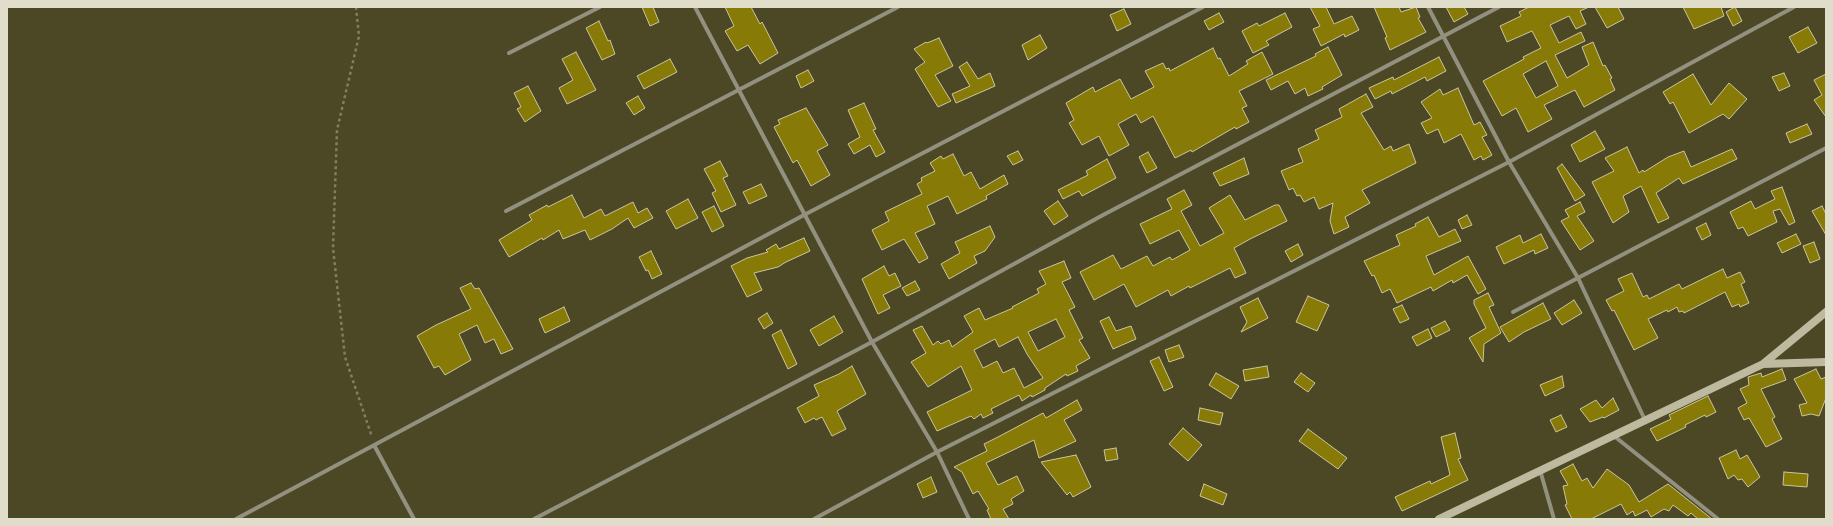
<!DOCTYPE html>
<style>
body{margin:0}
#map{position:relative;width:1833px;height:526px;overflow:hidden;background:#4c4724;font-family:"Asap Condensed",sans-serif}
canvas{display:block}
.frame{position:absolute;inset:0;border:8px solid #e0deca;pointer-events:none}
</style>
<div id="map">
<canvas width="1833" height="526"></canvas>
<div class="frame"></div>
</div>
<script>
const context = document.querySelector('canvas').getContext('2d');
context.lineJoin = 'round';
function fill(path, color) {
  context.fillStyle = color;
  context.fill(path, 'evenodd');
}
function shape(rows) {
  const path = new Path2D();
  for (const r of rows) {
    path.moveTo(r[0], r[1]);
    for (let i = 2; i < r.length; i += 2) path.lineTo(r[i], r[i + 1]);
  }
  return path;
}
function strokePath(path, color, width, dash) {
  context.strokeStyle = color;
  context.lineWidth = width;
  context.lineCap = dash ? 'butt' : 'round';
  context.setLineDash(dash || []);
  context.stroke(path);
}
const building = shape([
 [642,7,653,7,659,22,650,26,642,7],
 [725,7,751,7,760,24,762,22,778,53,760,64,748,45,737,51,725,31,734,26,725,7],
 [1310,7,1326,7,1334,24,1352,16,1359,30,1345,37,1344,34,1321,46,1313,29,1320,26,1310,7],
 [1374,7,1399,7,1401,12,1416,7,1420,17,1418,18,1426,32,1390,50,1385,38,1387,37,1374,7],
 [1446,7,1464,7,1468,14,1454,22,1446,7],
 [1529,7,1589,7,1580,11,1586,24,1576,29,1569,16,1550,25,1559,43,1581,32,1585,41,1555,55,1567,78,1589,65,1582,47,1593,42,1603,66,1605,65,1612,78,1610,79,1615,90,1584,107,1575,90,1544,105,1552,119,1528,132,1516,108,1502,116,1483,81,1524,59,1523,57,1541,48,1532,31,1507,42,1500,26,1521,16,1519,12,1529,7],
 [1546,61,1558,86,1536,98,1523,74,1546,61],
 [1595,7,1618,7,1624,19,1607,28,1595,7],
 [1683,7,1721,7,1724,16,1694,29,1683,7],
 [1735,7,1742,21,1733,26,1726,12,1735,7],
 [1124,9,1131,24,1117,31,1110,15,1124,9],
 [1219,13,1224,22,1209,30,1204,21,1219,13],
 [1285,13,1292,27,1266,41,1269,45,1253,53,1242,31,1257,23,1259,26,1285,13],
 [599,21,608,41,610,40,615,54,602,60,586,28,599,21],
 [1808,27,1817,43,1798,53,1789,37,1808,27],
 [1040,35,1047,48,1028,60,1022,45,1040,35],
 [939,38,953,66,935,75,951,101,938,107,915,69,925,62,914,49,926,42,927,43,939,38],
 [1328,47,1342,75,1322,87,1323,89,1308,96,1305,88,1295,94,1288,81,1271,90,1266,80,1316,56,1315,54,1328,47],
 [1213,48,1218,59,1220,58,1229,76,1248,64,1246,61,1262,52,1273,74,1239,91,1247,106,1242,108,1249,122,1236,129,1235,127,1192,152,1191,150,1175,158,1153,116,1141,123,1136,114,1118,124,1129,145,1109,156,1099,136,1082,145,1069,123,1074,120,1066,103,1093,87,1095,92,1120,79,1131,99,1154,87,1145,71,1163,63,1166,69,1169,68,1170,71,1213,48],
 [576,52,596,90,567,104,559,88,573,80,562,59,576,52],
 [1439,57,1446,71,1427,81,1425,77,1392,94,1391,91,1375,99,1369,88,1393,77,1394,80,1439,57],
 [670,59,677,72,644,89,637,76,670,59],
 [967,62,978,79,990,73,995,86,956,103,952,94,970,86,959,67,967,62],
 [808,70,814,81,801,88,796,76,808,70],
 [1784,73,1790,86,1779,91,1772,77,1784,73],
 [1693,74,1711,105,1729,83,1747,99,1729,119,1723,114,1689,133,1673,102,1670,104,1663,92,1693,74],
 [1826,74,1826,117,1814,100,1822,95,1814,80,1826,74],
 [528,86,541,111,525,122,517,109,521,107,514,93,528,86],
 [1458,88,1474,125,1480,122,1487,135,1482,137,1492,155,1483,160,1481,156,1474,160,1461,134,1444,143,1438,129,1427,134,1421,123,1432,118,1421,102,1440,89,1443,95,1458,88],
 [1366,94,1373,107,1361,113,1384,150,1391,146,1393,151,1409,144,1416,163,1362,190,1370,203,1345,217,1349,227,1334,234,1330,221,1333,203,1319,209,1314,197,1304,202,1300,195,1297,196,1293,188,1289,190,1281,171,1303,162,1298,149,1319,139,1315,130,1342,117,1339,109,1366,94],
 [638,96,645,108,634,115,626,103,638,96],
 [864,103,876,129,873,130,885,152,876,157,870,145,854,154,848,144,860,137,848,110,864,103],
 [806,108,828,145,817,151,830,175,811,186,797,160,793,163,774,127,780,124,778,120,806,108],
 [1807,124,1812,134,1790,143,1786,133,1807,124],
 [1595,131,1605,149,1580,162,1571,145,1595,131],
 [1627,147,1639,173,1643,170,1644,172,1668,157,1684,151,1691,167,1732,149,1737,159,1683,184,1679,178,1656,193,1669,218,1658,223,1641,186,1623,196,1629,212,1613,223,1592,182,1614,171,1605,158,1627,147],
 [1018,151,1023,160,1013,165,1007,156,1018,151],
 [1148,152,1157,168,1147,173,1139,157,1148,152],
 [953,154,964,176,971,172,980,189,1004,175,1008,184,986,196,987,199,957,214,948,196,927,206,935,224,915,233,928,258,919,263,904,239,882,250,872,230,889,221,885,212,922,194,917,184,922,181,921,178,935,171,930,163,941,156,943,159,953,154],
 [1244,158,1249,174,1220,186,1213,173,1244,158],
 [1107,159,1116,178,1082,196,1079,191,1063,199,1058,190,1088,175,1086,171,1107,159],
 [720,161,728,176,723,178,736,205,721,212,712,193,716,191,704,169,720,161],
 [1562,164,1585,195,1575,201,1557,168,1562,164],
 [761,184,767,196,749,204,743,192,761,184],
 [1782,187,1795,222,1789,225,1780,209,1773,211,1777,222,1748,236,1743,227,1738,229,1730,212,1751,201,1755,209,1775,199,1771,191,1782,187],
 [1184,190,1192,205,1181,211,1200,246,1224,233,1209,208,1230,195,1245,220,1275,205,1279,205,1287,221,1250,239,1234,248,1246,273,1235,278,1230,268,1190,288,1189,286,1171,296,1168,290,1136,307,1124,284,1094,300,1080,272,1113,255,1121,269,1147,256,1153,266,1170,257,1172,260,1190,250,1179,230,1150,244,1140,224,1172,209,1167,199,1184,190],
 [572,195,584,218,601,209,605,216,633,202,638,213,647,208,653,218,634,228,628,218,612,229,590,240,585,230,563,239,559,230,543,240,542,238,509,257,499,240,532,220,529,215,547,205,548,207,572,195],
 [688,199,698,218,676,229,666,211,688,199],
 [1058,201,1068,216,1054,225,1044,211,1058,201],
 [1580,202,1585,212,1577,216,1594,241,1580,250,1561,221,1569,217,1565,210,1580,202],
 [714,206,724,226,712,232,702,212,714,206],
 [1822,206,1826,214,1826,235,1812,211,1822,206],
 [1467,215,1472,225,1462,229,1458,220,1467,215],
 [1428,217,1439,237,1455,229,1461,241,1426,256,1434,275,1468,256,1486,289,1478,294,1467,275,1453,283,1452,280,1433,291,1431,287,1397,303,1390,289,1382,293,1374,275,1372,276,1364,261,1400,245,1396,235,1416,226,1415,224,1428,217],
 [1706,223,1711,235,1702,240,1696,228,1706,223],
 [990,226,995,237,985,251,974,256,977,263,949,279,941,264,960,253,955,242,990,226],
 [1541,234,1548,248,1535,254,1534,250,1504,264,1496,247,1520,235,1523,243,1541,234],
 [1796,234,1801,244,1782,253,1777,243,1796,234],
 [804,238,810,251,786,262,778,267,754,273,762,290,747,297,731,266,747,258,768,252,766,250,776,244,779,249,804,238],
 [1814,242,1820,259,1810,263,1803,246,1814,242],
 [1298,244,1303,255,1291,262,1285,251,1298,244],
 [651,251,662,274,652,279,648,270,646,271,639,257,651,251],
 [1064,261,1071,278,1062,282,1075,307,1069,310,1083,338,1079,340,1090,358,1076,366,1078,371,1067,376,1066,374,1045,388,1045,390,1032,397,1031,395,1022,401,1019,395,991,409,993,413,983,418,981,414,974,419,971,416,937,431,927,412,972,390,961,366,928,387,911,362,926,353,913,330,922,326,933,345,938,341,941,344,949,340,952,347,973,332,964,316,979,308,985,320,1013,308,1012,307,1039,293,1037,289,1046,284,1039,271,1064,261],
 [1056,319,1065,337,1038,351,1028,332,1056,319],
 [1018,337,1027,354,1043,378,1024,388,1014,368,1003,373,997,361,983,368,974,350,995,339,999,347,1018,337],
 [884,266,889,276,895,273,901,286,883,295,890,308,878,314,862,279,884,266],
 [1723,269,1727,278,1740,272,1745,282,1741,284,1749,303,1740,307,1739,304,1732,307,1725,292,1684,313,1683,311,1679,312,1677,307,1668,312,1667,310,1648,319,1658,338,1634,350,1614,310,1612,311,1606,300,1624,291,1618,279,1632,273,1643,297,1647,295,1649,299,1679,284,1682,289,1723,269],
 [915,281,920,290,907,296,902,288,915,281],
 [471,283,475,289,479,288,513,349,501,354,494,339,485,343,477,325,459,334,471,360,445,375,439,366,434,368,417,336,436,325,471,309,460,288,471,283],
 [1488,293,1494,305,1489,307,1501,333,1484,344,1483,362,1469,338,1486,328,1474,304,1474,300,1488,293],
 [1308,296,1329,305,1317,331,1296,322,1308,296],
 [1258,298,1268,318,1241,332,1247,322,1240,307,1258,298],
 [1574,300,1582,313,1562,325,1554,313,1574,300],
 [1543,303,1551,319,1524,332,1509,342,1500,327,1543,303],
 [1402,305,1409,319,1400,323,1393,309,1402,305],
 [564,307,570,321,545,333,539,319,564,307],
 [767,313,773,323,764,329,758,319,767,313],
 [834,316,843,332,819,346,810,330,834,316],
 [1109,317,1116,331,1131,326,1136,339,1113,349,1100,321,1109,317],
 [1445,321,1450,330,1436,337,1431,328,1445,321],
 [1428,329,1432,338,1417,346,1412,337,1428,329],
 [781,330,797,364,788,369,772,335,781,330],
 [1179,345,1184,357,1169,362,1165,350,1179,345],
 [1159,357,1173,387,1164,391,1150,361,1159,357],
 [852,366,866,394,837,411,846,429,832,436,822,417,816,420,814,418,805,423,797,408,819,396,814,385,839,374,852,366],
 [1267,366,1269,377,1245,381,1243,370,1267,366],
 [1782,369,1786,380,1761,389,1775,417,1772,419,1782,439,1766,447,1749,418,1744,420,1738,408,1747,403,1740,389,1749,385,1748,377,1761,373,1762,377,1782,369],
 [1816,369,1821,379,1826,377,1826,398,1819,416,1811,414,1802,416,1799,405,1807,403,1794,379,1816,369],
 [1216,373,1239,386,1231,399,1209,385,1216,373],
 [1301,373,1315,383,1308,392,1294,382,1301,373],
 [1562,376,1564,387,1545,396,1540,385,1562,376],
 [1708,396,1716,412,1706,417,1705,415,1685,425,1686,427,1657,441,1650,429,1671,419,1669,415,1708,396],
 [1613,398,1619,410,1604,418,1603,417,1590,422,1580,409,1596,400,1602,408,1613,398],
 [1077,400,1082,410,1064,420,1076,441,1039,458,1034,440,986,463,998,485,1017,476,1024,491,1011,499,1013,504,1003,509,1009,519,991,519,987,510,989,509,978,491,973,494,962,472,954,467,987,451,984,444,998,437,1043,413,1046,418,1077,400],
 [1200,408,1223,413,1220,425,1198,420,1200,408],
 [1561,415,1567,427,1556,432,1550,420,1561,415],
 [1183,428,1202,445,1188,461,1169,444,1183,428],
 [1308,429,1347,458,1338,469,1299,441,1308,429],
 [1455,433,1461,458,1458,459,1468,480,1402,511,1395,497,1430,481,1431,484,1450,475,1441,437,1455,433],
 [1116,448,1118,459,1106,461,1104,450,1116,448],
 [1736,450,1740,459,1747,455,1760,477,1748,487,1742,479,1738,480,1734,475,1728,479,1719,458,1736,450],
 [1076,455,1091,487,1073,497,1070,492,1067,495,1041,462,1076,455],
 [1573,464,1582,481,1587,478,1593,488,1607,469,1629,485,1639,502,1668,484,1712,519,1698,519,1691,513,1688,516,1673,505,1669,511,1664,509,1651,517,1647,510,1635,516,1633,511,1627,515,1621,504,1591,519,1572,519,1565,505,1567,504,1563,486,1568,485,1560,471,1573,464],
 [1784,472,1808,474,1807,487,1783,485,1784,472],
 [931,477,937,492,923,498,917,484,931,477],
 [1204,484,1227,494,1223,505,1200,496,1204,484]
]);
fill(building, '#877a06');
strokePath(building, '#cbc69f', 1);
strokePath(shape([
 [356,7,359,36,337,130,333,248,345,357,372,437]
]), '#827e61', 2.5, [3, 3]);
strokePath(shape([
 [695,7,872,342,937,452,969,519],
 [1428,7,1509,162,1578,278,1645,420],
 [509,53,600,7],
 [506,211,898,7],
 [1513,312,1826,148],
 [1614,436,1718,519],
 [374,445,414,519],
 [1540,470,1554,519],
 [236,519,804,215,1203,7],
 [534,519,872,342,1103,215,1499,7],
 [814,519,937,452,1509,162,1794,7]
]), '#929180', 4);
strokePath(shape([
 [1763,364,1826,312],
 [1439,519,1763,364,1826,362]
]), '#bdbaa0', 8);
</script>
